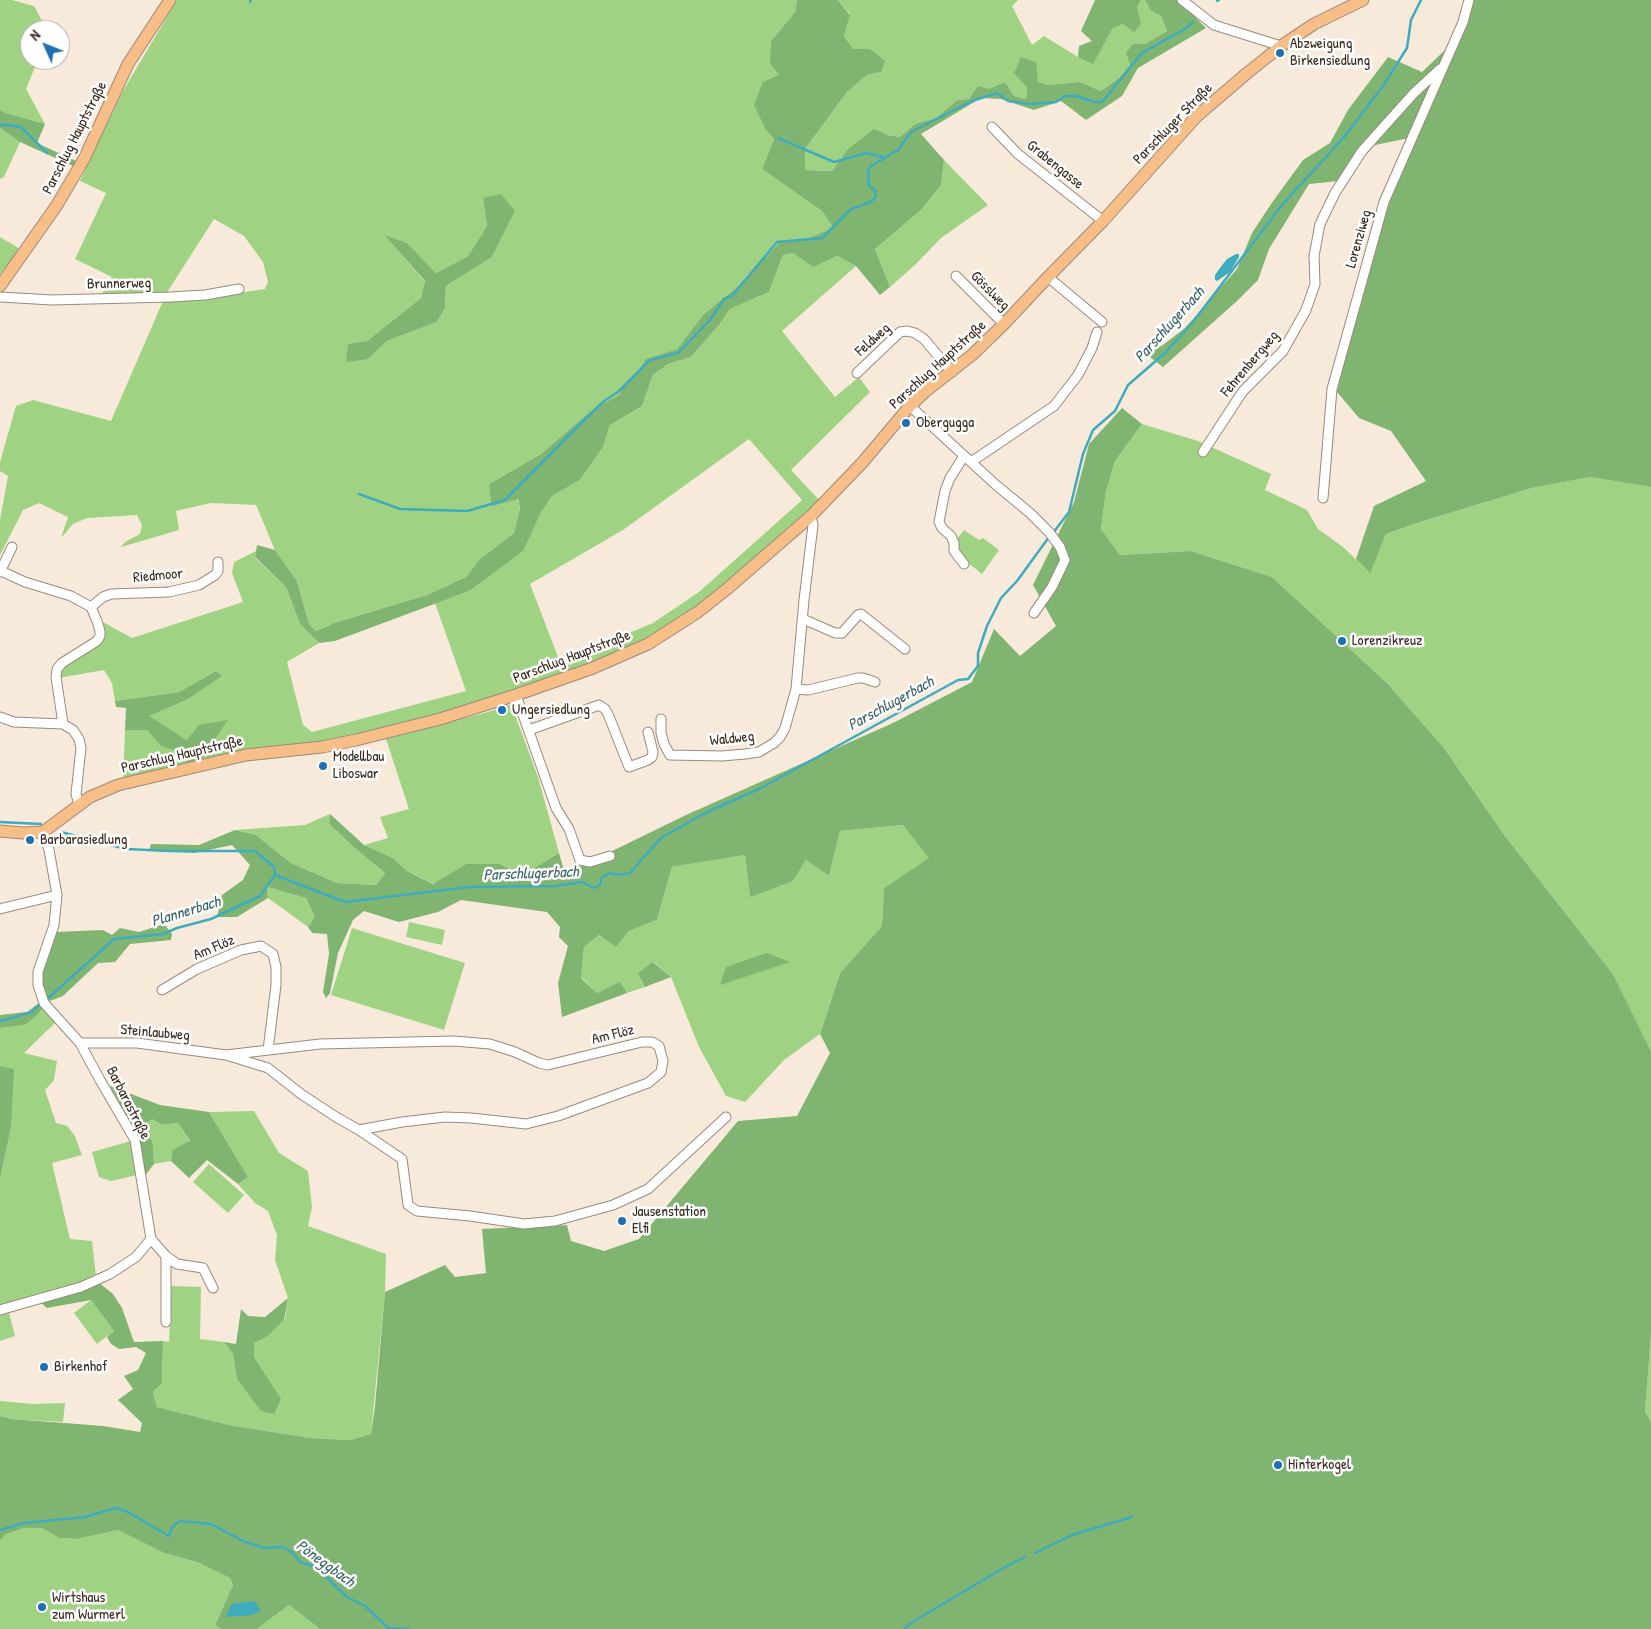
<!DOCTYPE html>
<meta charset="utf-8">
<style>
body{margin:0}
#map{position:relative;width:1651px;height:1629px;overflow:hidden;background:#f8eada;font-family:"Patrick Hand",sans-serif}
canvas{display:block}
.north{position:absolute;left:20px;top:20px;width:50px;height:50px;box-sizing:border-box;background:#fff;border:1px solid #b1aaa5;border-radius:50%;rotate:314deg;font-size:14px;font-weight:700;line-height:20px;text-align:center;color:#3b2a1e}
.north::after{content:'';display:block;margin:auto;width:18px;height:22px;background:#1f6fb2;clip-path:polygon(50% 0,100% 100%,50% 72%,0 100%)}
</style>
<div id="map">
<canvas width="1651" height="1629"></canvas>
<div class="north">N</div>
</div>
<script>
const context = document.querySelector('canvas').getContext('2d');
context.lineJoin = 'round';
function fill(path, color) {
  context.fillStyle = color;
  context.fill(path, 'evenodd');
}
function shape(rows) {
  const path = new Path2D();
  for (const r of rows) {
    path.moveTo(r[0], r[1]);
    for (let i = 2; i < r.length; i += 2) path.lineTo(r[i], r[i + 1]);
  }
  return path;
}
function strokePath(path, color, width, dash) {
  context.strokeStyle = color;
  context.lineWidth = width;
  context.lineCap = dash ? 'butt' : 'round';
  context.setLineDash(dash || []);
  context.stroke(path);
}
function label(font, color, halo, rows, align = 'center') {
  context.font = font + ' "Patrick Hand",sans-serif';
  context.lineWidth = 5;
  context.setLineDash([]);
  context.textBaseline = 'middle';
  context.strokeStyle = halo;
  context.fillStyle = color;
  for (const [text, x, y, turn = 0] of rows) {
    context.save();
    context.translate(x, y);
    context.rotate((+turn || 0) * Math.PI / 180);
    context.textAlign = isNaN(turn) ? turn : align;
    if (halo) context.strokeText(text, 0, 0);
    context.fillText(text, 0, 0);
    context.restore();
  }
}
fill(shape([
 [0,0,12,0,34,6,47,30,30,30,30,60,38,60,26,89,45,124,6,113,0,110],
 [177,0,797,0,795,12,771,41,779,75,766,130,774,139,762,169,822,211,835,228,805,239,779,243,737,287,704,314,677,349,647,359,636,374,627,380,619,395,593,409,541,454,489,484,517,499,520,506,514,533,480,559,466,577,427,595,334,623,316,631,309,624,297,581,275,550,256,505,211,503,176,511,179,530,121,547,125,542,140,534,142,525,137,515,87,518,73,524,61,538,68,517,39,503,23,510,0,555,0,520,8,476,0,471,0,462,16,406,33,400,111,421,163,301,205,298,265,289,268,282,263,262,244,236,214,219,166,294,100,297,112,277,75,259,106,193,80,181,123,91],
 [483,198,515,211,492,257,446,286,445,308,437,322,387,341,368,359,348,345,367,341,421,298,425,282,385,236,407,243,436,273,468,256,487,226],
 [838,0,1018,0,1012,6,1032,45,1044,36,1078,57,1112,29,1123,24,1141,0,1145,0,1151,11,1161,16,1167,31,1145,44,1119,78,1101,91,1080,82,1048,85,1038,82,1027,87,1026,99,1014,96,1005,82,969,99,957,100,936,118,915,124,900,137,887,135,847,150,832,171,805,170,805,149,847,92,867,75,881,72,870,49,853,49,844,36,850,14],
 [0,128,20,142,4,177,0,179],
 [944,160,988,205,941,238,916,264,890,287,875,249,921,210,941,185],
 [0,237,20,249,0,274],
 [793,253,813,266,837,256,856,266,782,331,835,397,859,377,870,392,791,470,820,501,787,533,679,621,619,654,475,704,342,740,200,762,227,721,187,740,148,716,186,700,216,671,179,692,115,701,112,683,104,670,59,678,61,669,68,662,102,640,104,630,101,621,132,638,243,602,232,573,234,562,256,551,255,558,286,587,300,624,319,643,287,662,303,725,312,732,466,691,435,603,469,591,540,514,552,496,580,480,603,447,610,425,642,406,653,375,668,364,691,357,719,325,730,309,769,292,783,255],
 [749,439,802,500,699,592,653,623,560,662,530,584,623,530],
 [1142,424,1198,441,1271,474,1265,490,1307,510,1318,529,1343,547,1369,572,1386,534,1420,522,1532,488,1590,477,1651,487,1651,1055,1613,974,1505,836,1444,748,1387,683,1272,577,1191,551,1120,555,1101,529,1106,491,1115,461],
 [964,530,979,540,983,538,999,550,982,574,961,557,957,539],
 [511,704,538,777,559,853,522,875,500,864,466,864,434,884,407,871,393,858,364,845,388,838,380,817,409,809,386,739,488,712],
 [125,730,147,730,161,746,176,751,188,764,123,781],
 [330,814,329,824,356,849,385,873,376,885,337,883,291,863,256,835,235,830,305,825],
 [904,825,930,858,884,888,882,926,840,973,820,1034,784,1060,745,1102,726,1096,699,1047,671,977,654,962,639,973,645,987,627,993,620,983,597,993,581,977,584,947,599,935,616,947,629,931,657,920,672,867,745,855,750,896,793,881,806,860,829,876,840,831],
 [267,887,306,898,315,917,308,927,268,898],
 [409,922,445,930,442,945,406,937],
 [352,928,465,963,444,1030,331,995],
 [43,1007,56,1022,24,1053,57,1061,54,1080,45,1090,56,1123,67,1126,75,1136,82,1155,52,1163,70,1239,92,1241,96,1277,76,1286,0,1307,0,1179,11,1128,1,1066,0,1067,0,1028,25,1025],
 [254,1111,279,1153,308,1171,312,1207,308,1226,386,1254,385,1292,371,1434,350,1440,310,1438,229,1425,157,1407,153,1392,162,1383,163,1341,169,1342,171,1286,201,1287,200,1339,224,1342,233,1354,237,1379,280,1399,254,1357,254,1343,268,1336,285,1319,288,1298,275,1260,277,1235,268,1211,255,1203,238,1184,248,1177,209,1112],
 [152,1119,162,1125,178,1123,190,1142,172,1150,171,1161,154,1164,153,1143,144,1126],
 [131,1141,136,1160,137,1175,111,1181,99,1177,92,1152],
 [209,1164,244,1195,228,1213,193,1182],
 [91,1300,114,1331,97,1344,74,1313],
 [9,1313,15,1336,0,1341,0,1315],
 [1651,1334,1651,1422,1645,1412],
 [0,1401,33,1404,65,1403,63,1422,12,1419,0,1416],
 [25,1528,42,1528,59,1538,77,1539,118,1530,164,1553,197,1562,230,1578,233,1585,215,1625,221,1629,0,1629,0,1541,6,1534],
 [289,1605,320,1629,257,1629]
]), '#9fd383');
fill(shape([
 [797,0,838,0,850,15,844,36,853,49,870,49,885,61,881,72,867,75,847,92,805,149,805,170,832,171,847,150,874,129,887,135,900,137,915,124,936,118,957,100,969,99,978,86,989,89,1005,82,1014,96,1026,99,1027,87,1014,73,1021,57,1036,62,1038,82,1048,85,1080,82,1101,91,1119,78,1130,64,1126,53,1133,44,1145,44,1167,31,1161,16,1151,11,1145,0,1178,0,1206,28,1138,68,1122,96,1086,120,1061,101,1034,110,1001,99,981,98,921,134,944,160,941,185,921,210,875,249,890,287,880,295,856,266,837,256,813,267,793,253,783,255,769,292,730,309,719,325,691,357,668,364,653,375,642,406,610,425,603,447,580,480,552,496,540,514,523,551,469,591,335,641,319,643,300,624,286,587,255,557,257,545,275,550,297,581,309,624,316,631,334,623,427,595,466,577,480,559,514,533,520,507,518,499,492,506,489,484,541,454,593,409,619,395,627,380,636,374,646,359,677,349,704,314,737,287,779,243,805,239,834,228,822,211,762,169,774,139,766,130,754,105,763,82,779,75,770,63,771,41,795,12],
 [1095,0,1141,0,1137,7,1141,24,1134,32,1123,24,1112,29,1093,64,1078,57,1079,46,1092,41,1081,31],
 [1473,0,1651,0,1651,487,1590,477,1532,488,1420,522,1386,534,1370,573,1356,559,1374,506,1426,481,1391,431,1359,418,1337,392,1359,301,1390,201,1414,137,1375,145,1339,181,1309,184,1269,249,1258,280,1237,301,1163,367,1146,354,1163,345,1185,328,1237,269,1252,233,1271,204,1303,160,1330,143,1348,110,1388,57,1422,72,1465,31],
 [0,110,6,113,45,124,37,143,76,161,73,166,20,142,0,128],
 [501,194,515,211,492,257,446,286,445,308,437,322,387,341,368,359,346,362,348,344,367,341,421,298,425,281,384,235,407,243,436,273,468,256,487,226,483,198],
 [1122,408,1142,424,1115,461,1106,491,1101,529,1120,555,1191,551,1272,577,1387,683,1444,748,1505,836,1613,974,1651,1052,1651,1334,1645,1412,1651,1422,1651,1629,320,1629,289,1605,257,1629,221,1629,215,1625,233,1585,230,1578,197,1562,164,1553,118,1530,77,1539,59,1538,42,1528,25,1528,6,1534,0,1541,0,1416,12,1419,103,1426,140,1432,142,1423,118,1400,133,1389,124,1376,138,1370,146,1353,136,1347,119,1349,111,1344,107,1337,114,1331,91,1300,47,1308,40,1302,98,1282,113,1294,122,1308,134,1342,163,1341,162,1383,153,1392,157,1407,229,1425,310,1438,350,1440,371,1434,375,1406,385,1292,445,1265,455,1277,486,1273,482,1229,567,1225,571,1241,604,1251,639,1239,738,1121,797,1116,830,1053,820,1034,840,973,882,926,884,888,929,858,903,825,840,831,829,876,806,860,793,881,750,897,745,855,672,867,657,920,629,931,616,947,599,935,584,947,581,978,597,993,620,982,627,993,562,1017,558,983,568,946,559,937,560,927,547,912,461,900,438,912,399,922,364,911,353,920,338,953,330,993,326,998,323,992,329,954,327,934,312,933,308,927,315,917,306,898,267,887,268,898,237,917,217,917,222,895,243,880,250,865,232,845,195,853,149,851,151,844,199,845,235,830,256,835,291,863,337,883,376,885,385,873,356,849,329,824,330,814,364,845,393,858,407,871,433,884,466,864,500,864,522,875,559,853,565,874,686,815,893,723,972,682,994,629,1020,656,1056,626,1033,585,1074,502,1089,444],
 [216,671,222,676,186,700,149,716,187,740,199,725,228,720,200,762,188,764,176,751,161,746,147,730,125,730,126,708,116,707,115,701,179,692],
 [164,924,172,934,171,940,130,944,115,962,98,963,63,996,50,1001,44,994,41,979,45,957,55,932,103,930,112,935,120,928,139,932],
 [767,953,790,962,720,985,726,967],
 [653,962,671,977,645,987,638,973],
 [40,1002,43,1007,38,1014,25,1025,0,1028,0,1015,27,1012],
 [0,1066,14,1069,11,1128,0,1179],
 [110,1086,160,1105,209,1112,248,1177,238,1184,207,1160,189,1178,171,1161,172,1150,190,1141,178,1123,162,1125,152,1119,144,1126,153,1143,154,1164,144,1177,139,1139],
 [288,1298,284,1320,268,1336,254,1343,254,1357,281,1399,274,1414,261,1411,237,1379,233,1354,224,1342,236,1344,241,1309,248,1316,265,1317]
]), '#7fb571');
fill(shape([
 [1236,254,1239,254,1239,257,1230,272,1217,281,1215,280,1215,275,1223,264,1227,259],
 [254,1601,261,1610,252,1615,225,1617,232,1604]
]), '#3fabbe');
strokePath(shape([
 [1217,1,1219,0],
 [250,2,251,0],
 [0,125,7,125,21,127,47,153],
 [778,138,834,162,866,153,883,157],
 [359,494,400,509,467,511,505,500,580,424,604,401,618,392,650,360,678,353,710,320,724,299,732,296,777,242,822,238,851,209,871,202,876,196,875,190,869,186,868,171,871,166,898,150,911,132,972,101,997,93,1008,101,1030,104,1056,102,1065,96,1076,96,1095,102,1102,102,1142,53,1185,29,1193,22],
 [1053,533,1069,512,1083,454,1093,430,1115,411,1128,385,1165,353,1193,322,1282,205,1344,137,1383,86,1407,48,1411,20,1421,0],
 [0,822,41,824],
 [61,832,126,849,171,851,255,851,274,867,275,875,345,902,469,887,555,886,582,882,594,888,600,885,602,877,610,873,618,875,630,873,661,838,705,813,759,789,958,680,968,679,978,666,978,653,987,626,1001,598,1017,581,1049,537],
 [46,1000,114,939,163,934,177,928,211,919,260,896,275,875],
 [0,1021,32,1012,41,1003],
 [0,1530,24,1523,85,1517,116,1508,128,1512,169,1536,173,1526,180,1521,211,1524,243,1541,264,1548,283,1547,293,1553,300,1562,313,1566,323,1574,347,1597,365,1606,388,1628,410,1629],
 [1035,1553,1072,1535,1132,1517],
 [904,1629,911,1623,1005,1567,1025,1557]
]), '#3fabbe', 2.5);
const minor = shape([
 [1182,0,1214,25,1281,46],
 [992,127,1018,154,1103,221],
 [956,276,1004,324],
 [1048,277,1102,322],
 [0,297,52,300,170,297,205,295,239,289],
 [857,373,900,332,907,331,915,333,924,339,952,372],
 [910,406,996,485,1030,513,1049,532,1060,547,1065,560,1052,587,1034,613],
 [1203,452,1243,391,1283,351,1306,310,1315,284,1314,256,1320,224,1335,193,1362,151,1414,93,1440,69],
 [971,462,1054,406,1078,375,1092,348,1097,332],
 [1323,498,1332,389,1384,202,1463,22,1469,0],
 [964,564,954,551,954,543,951,536,942,528,939,522,945,491,950,478,964,456],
 [1,571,25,582,71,596,91,607,97,621,100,631,100,636,97,641,62,663,57,669,56,677,63,724],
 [0,572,12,547],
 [91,607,103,597,111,594,169,592,199,585,215,575,218,571,218,562],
 [803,619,835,633,842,633,858,615,861,614,905,649],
 [796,689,808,690,858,678,863,678,875,682],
 [516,695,556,808,569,829,580,860,590,862,610,856],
 [0,717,14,722,63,724,73,730,79,739,81,748,76,794,79,804],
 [661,719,661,733,664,744,670,755,722,756,745,754,759,752,774,743,780,737,785,728,796,689,804,600,813,525,811,516],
 [529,730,599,705,605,709,608,714,629,767,648,760,652,757,653,752,648,732],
 [0,909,57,895],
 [162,990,197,969,241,950,261,946,273,954,276,967,276,985,268,1050],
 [80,1043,137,1043,226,1055,268,1068,301,1094,336,1117,359,1130,402,1159,408,1205,417,1211,470,1216,524,1224,555,1221,613,1205,648,1189,726,1117],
 [226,1055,320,1044,454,1041,490,1044,515,1052,539,1063,548,1065,642,1042,652,1042,659,1046,663,1061,661,1072,648,1083,558,1116,526,1124,471,1118,445,1117,402,1122,359,1130],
 [151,1239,166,1256,177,1264,203,1268,213,1288],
 [166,1256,166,1322],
 [0,1310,81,1287,110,1274,136,1257,151,1239,135,1140,100,1080,80,1043,44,1003,38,985,38,972,54,925,57,895,49,850,43,832]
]);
const major = shape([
 [0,286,57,205,84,159,128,64,170,0],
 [0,831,23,833,43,832,90,797,118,785,246,755,322,747,356,740,440,719,516,695,593,668,648,644,698,612,727,589,811,516,862,463,910,406,926,391,972,355,1004,324,1048,277,1103,221,1197,116,1246,74,1281,46,1314,24,1363,0]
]);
strokePath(minor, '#9a8a7c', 11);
strokePath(major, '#9a8a7c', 13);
strokePath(minor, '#fff', 9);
strokePath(major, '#f7be88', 11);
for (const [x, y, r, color] of [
 [1280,53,5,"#1f6fb2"],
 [906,423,5,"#1f6fb2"],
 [1342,641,5,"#1f6fb2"],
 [502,710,5,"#1f6fb2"],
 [323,766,5,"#1f6fb2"],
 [30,840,5,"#1f6fb2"],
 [622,1221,5,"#1f6fb2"],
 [44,1367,5,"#1f6fb2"],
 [1278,1465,5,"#1f6fb2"],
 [42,1607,5,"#1f6fb2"]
]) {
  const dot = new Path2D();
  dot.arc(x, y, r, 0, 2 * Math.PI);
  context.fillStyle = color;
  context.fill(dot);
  strokePath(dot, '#fff', 2);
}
label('15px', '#3b2a1e', '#fff', [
 ["Abzweigung",1290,44],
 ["Birkensiedlung",1290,61],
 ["Obergugga",916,423],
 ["Lorenzikreuz",1352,641],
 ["Ungersiedlung",512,710],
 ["Modellbau",333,757],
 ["Liboswar",333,774],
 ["Barbarasiedlung",40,840],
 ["Jausenstation",632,1212],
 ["Elfi",632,1229],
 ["Birkenhof",54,1367],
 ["Hinterkogel",1288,1465],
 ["Wirtshaus",52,1598],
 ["zum Wurmerl",52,1615]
], 'left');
label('15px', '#3b2a1e', '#fff', [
 ["Parschluger Straße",1173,124,-46],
 ["Parschlug Hauptstraße",75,138,-63],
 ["Grabengasse",1055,165,39],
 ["Lorenziweg",1359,239,-74],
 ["Brunnerweg",119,284,-1],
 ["Gösslweg",990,291,45],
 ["Feldweg",873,340,-42],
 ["Fehrenbergweg",1250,364,-50],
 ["Parschlug Hauptstraße",938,365,-42],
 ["Riedmoor",158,576,-5],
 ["Parschlug Hauptstraße",572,657,-21],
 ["Waldweg",732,739,-6],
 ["Parschlug Hauptstraße",182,755,-13],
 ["Am Flöz",214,948,-23],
 ["Steinlaubweg",155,1033,5],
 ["Am Flöz",613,1035,-14],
 ["Barbarastraße",128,1103,63]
]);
label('italic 16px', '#3d6466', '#fff', [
 ["Parschlugerbach",1170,325,-48],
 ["Parschlugerbach",891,704,-29],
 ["Parschlugerbach",531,874,-2],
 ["Plannerbach",186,912,-17],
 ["Pöneggbach",325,1564,36]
]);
</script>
